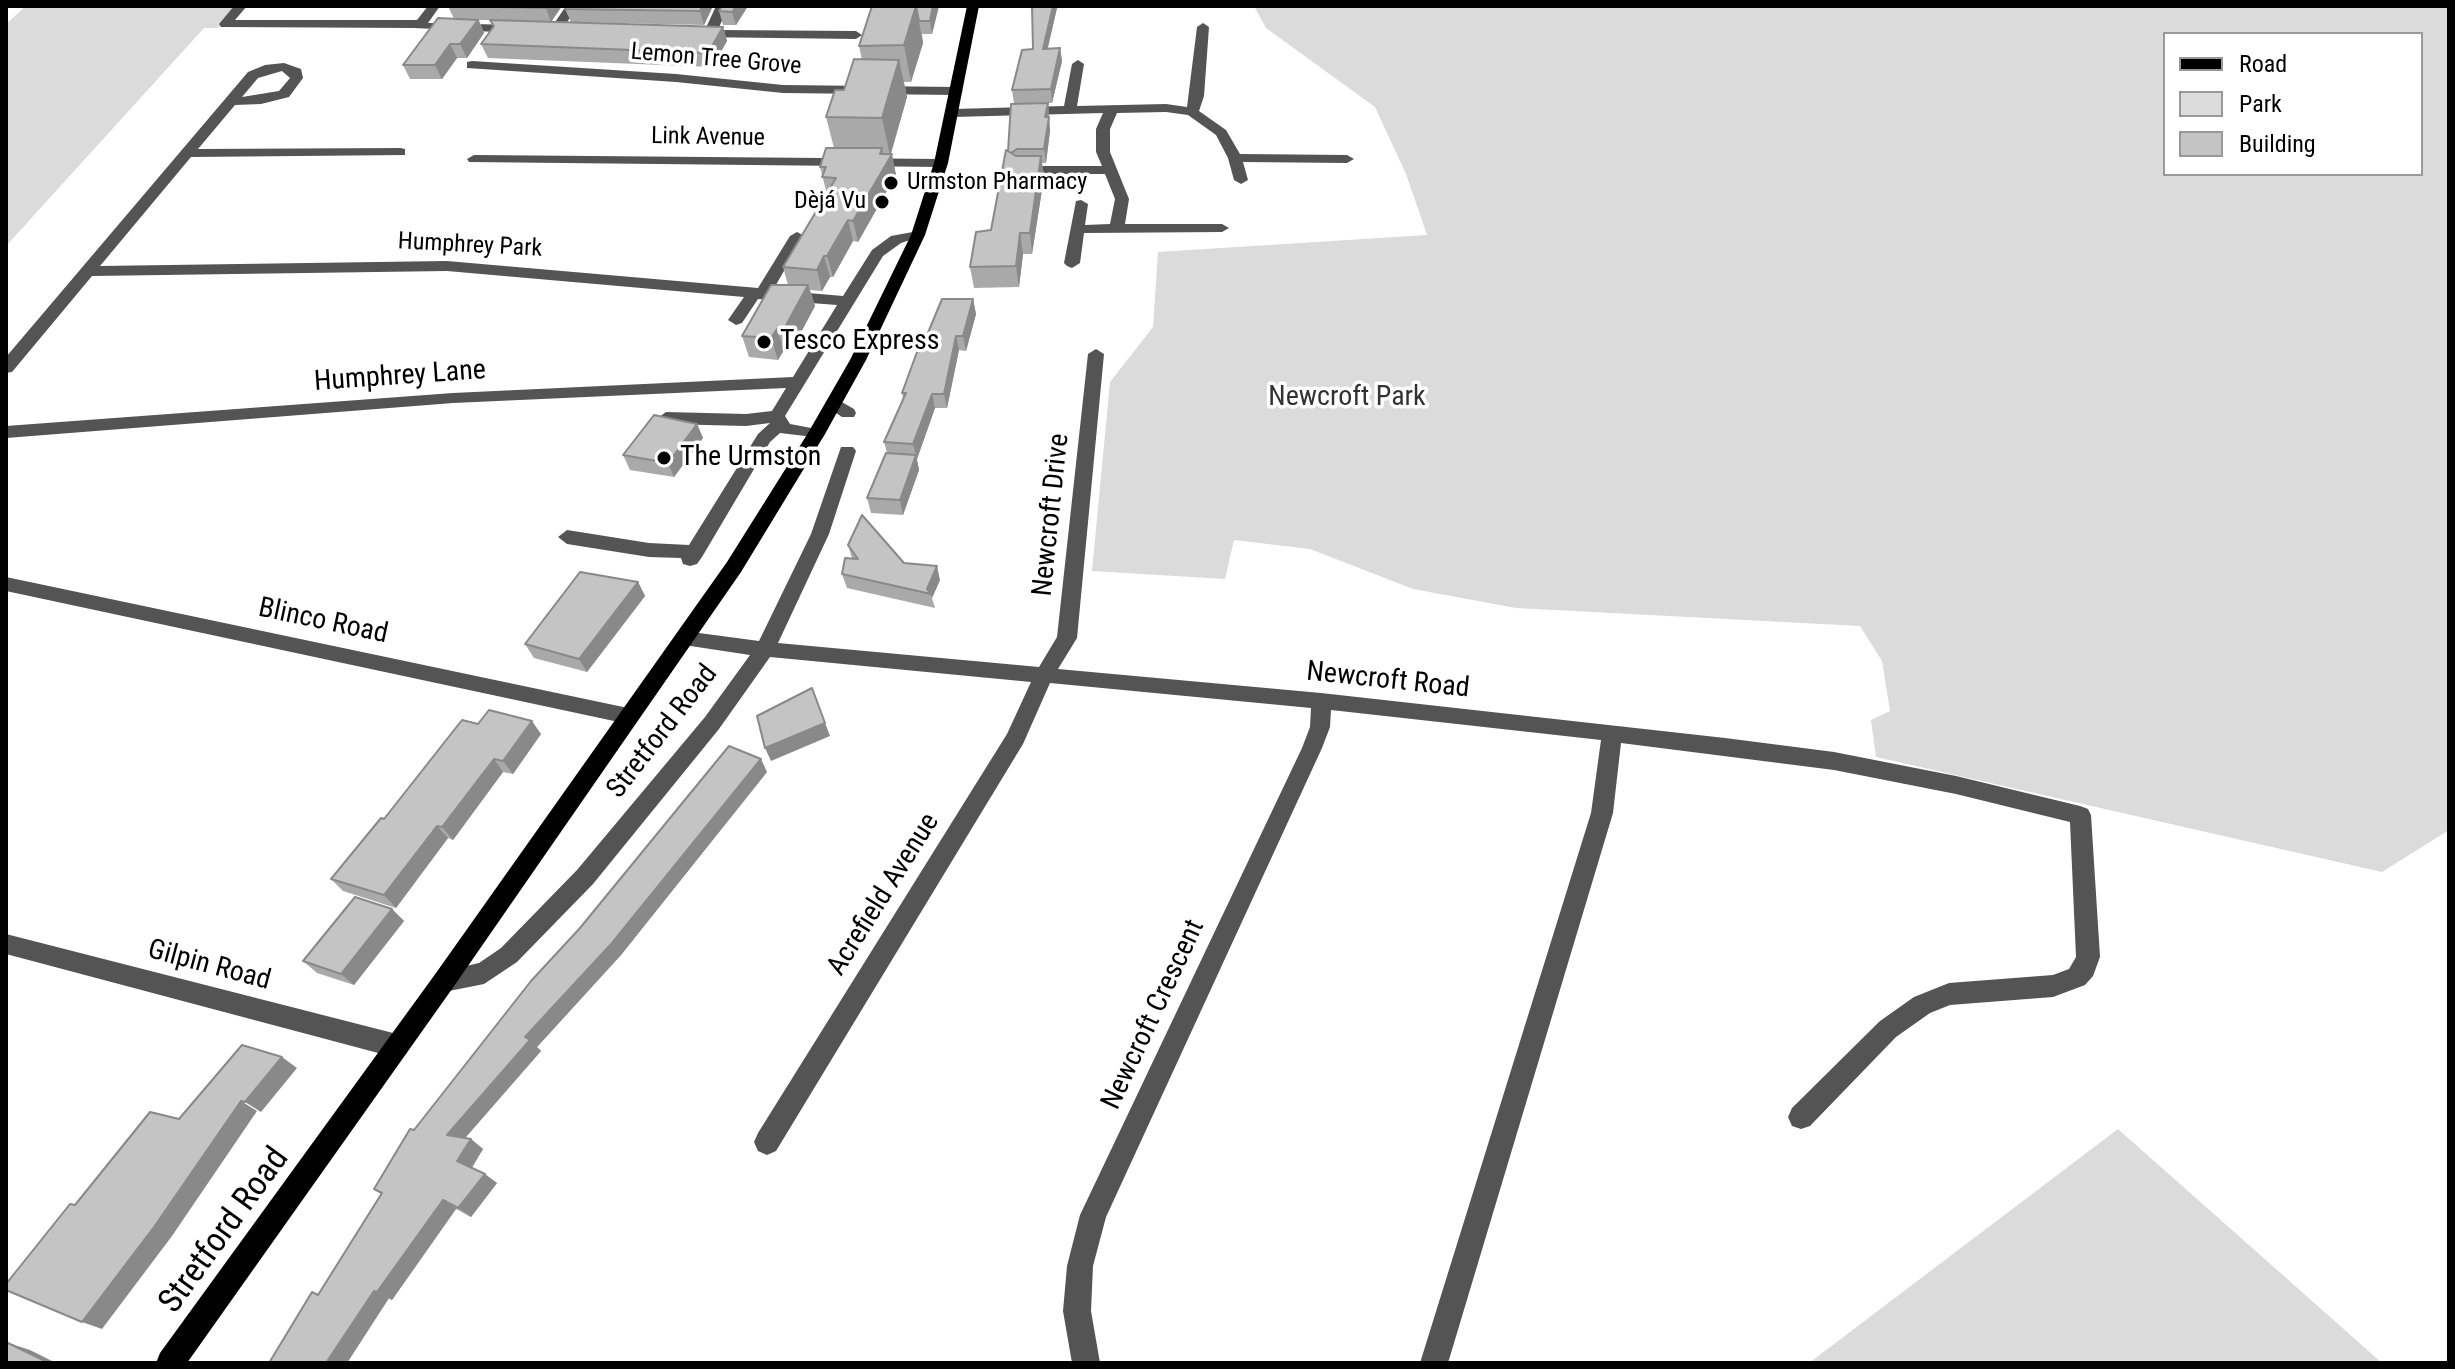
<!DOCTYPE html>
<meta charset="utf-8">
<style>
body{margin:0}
#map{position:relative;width:2455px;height:1369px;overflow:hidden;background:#fff;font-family:"Roboto Condensed",sans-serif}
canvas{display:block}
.frame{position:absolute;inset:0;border:8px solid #000;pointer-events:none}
.legend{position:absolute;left:2163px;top:32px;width:260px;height:144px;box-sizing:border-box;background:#fff;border:2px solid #999;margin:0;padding:10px 14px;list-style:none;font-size:24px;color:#000}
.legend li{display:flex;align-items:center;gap:16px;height:40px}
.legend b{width:40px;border:2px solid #999}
</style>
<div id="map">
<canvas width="2455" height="1369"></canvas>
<div class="frame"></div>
<ul class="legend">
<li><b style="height:10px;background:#000"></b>Road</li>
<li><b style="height:22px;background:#dbdbdb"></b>Park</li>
<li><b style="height:22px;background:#c4c4c4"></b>Building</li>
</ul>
</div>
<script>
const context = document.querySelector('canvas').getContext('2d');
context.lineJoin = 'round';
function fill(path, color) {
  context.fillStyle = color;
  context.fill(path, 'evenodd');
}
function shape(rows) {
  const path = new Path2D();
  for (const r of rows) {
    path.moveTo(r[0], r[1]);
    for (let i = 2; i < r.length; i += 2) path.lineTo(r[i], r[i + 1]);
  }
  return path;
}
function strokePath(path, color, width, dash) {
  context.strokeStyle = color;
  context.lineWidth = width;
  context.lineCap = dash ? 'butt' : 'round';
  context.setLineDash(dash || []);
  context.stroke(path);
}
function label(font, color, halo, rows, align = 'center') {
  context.font = font + ' "Roboto Condensed",sans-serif';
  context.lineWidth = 7;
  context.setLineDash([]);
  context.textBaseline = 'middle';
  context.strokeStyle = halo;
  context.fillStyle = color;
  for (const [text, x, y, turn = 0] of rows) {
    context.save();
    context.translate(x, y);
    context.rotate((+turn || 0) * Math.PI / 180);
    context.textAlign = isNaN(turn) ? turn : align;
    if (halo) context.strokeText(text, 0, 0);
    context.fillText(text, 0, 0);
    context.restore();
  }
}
fill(shape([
 [26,6,238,6,218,28,204,28,6,246,6,24],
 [1254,6,2449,6,2449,830,2382,872,1876,757,1871,720,1890,711,1882,661,1860,626,1516,608,1413,589,1310,549,1234,540,1225,579,1092,571,1110,382,1153,327,1158,252,1427,235,1406,174,1375,107,1266,28],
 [2165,34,2421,34,2421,174,2165,174],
 [2118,1129,2382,1363,1809,1363]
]), '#dbdbdb');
fill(shape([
 [234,6,247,6,235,20,417,20,428,6,440,6,428,23,517,25,523,29,517,33,414,28,221,27,219,24,234,6],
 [566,6,578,6,559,34,551,34,549,31,566,6],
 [716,6,728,6,718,30,856,31,862,35,856,39,696,37,696,31,705,30,716,6],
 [1203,23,1209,27,1204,96,1199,111,1226,130,1240,154,1347,155,1354,159,1347,163,1243,162,1248,180,1241,184,1234,180,1228,158,1216,135,1188,115,1166,112,1117,113,1110,129,1110,152,1129,199,1125,224,1222,224,1229,228,1222,232,1084,233,1080,263,1072,268,1067,266,1064,263,1076,201,1081,200,1088,204,1085,225,1110,224,1115,199,1105,174,1019,174,1012,170,1019,166,1102,166,1096,152,1096,129,1103,113,953,117,946,113,953,109,1064,106,1072,64,1078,60,1084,64,1077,106,1166,104,1187,107,1197,27,1203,23],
 [472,61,676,74,783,85,956,87,963,91,956,95,783,93,676,82,467,68,467,62,472,61],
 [284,63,301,69,303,78,289,97,261,104,235,105,198,149,400,148,405,149,405,155,191,157,100,266,447,261,758,288,790,236,797,232,804,236,773,290,843,296,872,250,891,236,918,231,925,235,901,243,883,256,785,416,790,424,822,430,825,434,822,438,780,433,770,442,702,557,697,564,690,566,683,564,681,558,649,557,567,544,558,537,567,530,649,543,689,545,758,434,770,423,746,426,666,424,658,418,666,412,746,414,772,411,786,388,453,403,6,438,6,426,453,393,793,377,837,305,758,299,742,323,736,325,728,320,744,297,447,271,92,276,12,372,6,373,6,357,248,72,265,65,284,63],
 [282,71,290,78,279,91,242,97,258,78,282,71],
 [474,155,941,159,948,163,941,167,469,162,467,159,474,155],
 [1096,349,1104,354,1077,638,1058,669,1321,693,1725,738,1834,752,1956,776,2080,806,2088,809,2091,815,2100,957,2093,976,2085,985,2053,997,1950,1005,1930,1013,1896,1037,1810,1126,1801,1129,1792,1126,1788,1117,1792,1108,1880,1021,1914,997,1949,983,2053,975,2069,969,2076,957,2070,822,1956,794,1834,770,1621,743,1613,813,1448,1363,1420,1363,1591,813,1601,740,1331,710,1330,727,1322,748,1106,1217,1093,1266,1091,1311,1100,1363,1072,1363,1063,1311,1067,1266,1080,1215,1302,748,1310,727,1311,708,1050,683,1023,744,776,1151,767,1155,758,1151,754,1142,758,1133,1007,734,1031,682,770,657,719,729,593,884,517,962,484,984,444,992,436,989,432,981,436,973,479,963,501,948,577,870,705,717,750,655,684,645,677,643,674,638,677,633,684,631,759,641,811,534,841,447,853,447,856,451,829,534,778,643,1039,667,1057,637,1088,354,1096,349],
 [833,397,854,409,856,413,854,417,842,417,827,407,825,403,833,397],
 [6,577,628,708,635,710,638,716,635,722,628,724,6,591,6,577],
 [6,934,397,1034,406,1038,409,1046,406,1054,397,1058,6,954,6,934]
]), '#545454');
fill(shape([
 [967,6,979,6,948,163,925,235,866,360,825,434,741,572,452,989,187,1363,156,1363,160,1353,436,973,727,562,808,433,850,360,911,235,934,163,967,6]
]), '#000');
fill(shape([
 [448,6,562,6,551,22,723,27,727,41,712,67,488,58,481,44,493,27,490,20,479,20,484,33,467,58,457,58,442,79,410,79,403,65,454,19],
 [567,6,713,6,704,25,571,22,565,9],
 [722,6,748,6,736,25,723,25,719,11],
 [872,6,939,6,932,34,922,34,923,43,911,82,904,82,907,97,891,154,896,175,858,242,853,241,833,277,830,277,822,291,810,290,815,306,791,351,784,350,778,360,749,357,742,336,788,285,783,267,827,194,820,167,834,148,826,117,862,60,859,46],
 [1032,6,1067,6,1067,7,1057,8,1048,48,1060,48,1062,61,1052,103,1048,103,1050,131,1046,163,1042,163,1044,177,1032,254,1023,254,1019,287,974,288,970,267,991,230,1008,151,1014,104,1012,90,1033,49],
 [973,299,976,314,966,351,959,350,947,408,935,408,917,459,919,470,903,515,871,513,867,498,887,453,884,442,903,399,902,393,920,352],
 [697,424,703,438,674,477,630,470,623,455],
 [848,545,904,563,940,580,932,598,935,608,847,588,842,574,852,558],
 [638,582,645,596,587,672,534,658,525,644],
 [478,724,541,734,513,774,503,772,453,840,448,838,396,908,343,891,331,879,384,819],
 [767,772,621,955,537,1047,541,1051,465,1138,471,1139,483,1149,472,1168,497,1183,471,1217,456,1209,392,1300,389,1298,347,1363,269,1363,318,1295,381,1194,374,1189,414,1130],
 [392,909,404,921,354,985,317,973,303,961]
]), '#a9a9a9');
fill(shape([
 [548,6,562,6,551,22,546,8],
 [702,6,713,6,704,25,700,11],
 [736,6,748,6,736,25,732,12],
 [916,6,923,43,911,82,904,45],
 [933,6,939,6,932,34,930,21],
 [1053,6,1057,6,1057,8,1044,63,1043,49],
 [478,20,484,33,467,58,460,44],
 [723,27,727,41,712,67,708,53],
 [450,44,457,58,442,79,435,65],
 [1060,48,1062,61,1052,103,1051,89],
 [899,60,907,97,890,156,882,118],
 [1048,103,1050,131,1046,163,1044,149,1045,117],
 [882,148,885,165,892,154,896,175,858,242,853,221],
 [1041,156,1044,177,1032,254,1030,233],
 [848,220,853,241,833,277,827,256],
 [1020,233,1023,254,1019,287,1016,266],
 [824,256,830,277,822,291,817,270],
 [808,285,815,306,791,351,784,329],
 [973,299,976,314,966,351,963,336],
 [777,329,784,350,778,360,771,338],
 [956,336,959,350,947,408,944,394],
 [932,394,935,408,917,459,913,444],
 [697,424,703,438,674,477,668,463],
 [916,455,919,470,903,515,900,500],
 [937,566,940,580,932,598,931,594,927,589],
 [638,582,645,596,587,672,579,659],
 [812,688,830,736,771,761,765,748],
 [532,721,541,734,513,774,503,761],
 [494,759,503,772,453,840,442,827],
 [761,759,767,772,621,955,537,1047,541,1051,459,1145,447,1135,525,1037],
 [437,826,448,838,396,908,384,895],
 [392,909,404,921,354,985,341,974],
 [282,1057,297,1068,261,1112,245,1102],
 [241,1101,257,1111,172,1236,102,1329,82,1322],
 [471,1139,483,1149,470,1170,457,1161],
 [485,1174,497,1183,471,1217,458,1208],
 [443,1200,456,1209,392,1300,377,1292],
 [374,1291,389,1298,347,1363,326,1363],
 [8,1343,30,1350,56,1363,42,1363]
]), '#898989');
const building = shape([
 [448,6,548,6,546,8,448,6],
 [567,6,702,6,700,11,565,9,567,6],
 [722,6,736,6,732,12,719,11,722,6],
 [872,6,916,6,904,45,859,46,872,6],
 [905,6,933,6,930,21,919,21,916,6,905,6],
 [1032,6,1053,6,1043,49,1060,48,1051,89,1012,90,1022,50,1033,49,1032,6],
 [438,18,478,20,460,44,450,44,435,65,403,65,438,18],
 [490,20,723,27,708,53,481,44,494,26,490,20],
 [854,59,899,60,882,118,826,117,835,90,844,90,854,59],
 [1048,103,1045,117,1049,117,1044,149,1017,149,1011,153,1008,151,1011,104,1048,103],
 [826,148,882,148,880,154,892,154,853,221,848,220,827,256,824,256,817,270,783,267,836,178,822,177,826,167,820,167,826,148],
 [1006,150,1016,156,1041,156,1030,233,1020,233,1016,266,970,267,976,232,991,230,1006,150],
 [771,285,808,285,784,329,777,329,771,338,742,336,771,285],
 [942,299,973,299,963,336,956,336,944,394,932,394,913,444,884,442,906,393,902,393,917,352,920,352,942,299],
 [654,415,697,424,668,463,623,455,654,415],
 [886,453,916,455,900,500,867,498,886,453],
 [862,515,904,563,937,566,927,589,931,594,842,574,845,558,858,559,848,545,862,515],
 [580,572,638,582,579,659,525,644,580,572],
 [812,688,825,723,765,748,757,716,812,688],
 [489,710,532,721,503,761,494,759,442,827,437,826,384,895,331,879,381,818,384,819,462,720,478,724,489,710],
 [729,746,761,759,612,943,525,1037,530,1040,447,1135,471,1139,457,1161,485,1174,458,1208,443,1200,377,1292,374,1291,326,1363,269,1363,312,1292,318,1295,382,1193,374,1189,410,1129,414,1130,531,981,580,928,729,746],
 [355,897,392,909,341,974,303,961,355,897],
 [242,1045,282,1057,245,1102,241,1101,154,1227,82,1322,6,1290,6,1284,70,1204,75,1205,150,1112,179,1119,242,1045],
 [8,1343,43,1360,42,1363,6,1363,6,1346,8,1343]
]);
fill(building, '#c4c4c4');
strokePath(building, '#898989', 2);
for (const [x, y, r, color] of [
 [891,183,8,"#000"],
 [882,202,8,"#000"],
 [764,342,8,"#000"],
 [664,458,8,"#000"]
]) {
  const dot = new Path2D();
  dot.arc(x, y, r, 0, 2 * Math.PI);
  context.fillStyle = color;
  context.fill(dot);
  strokePath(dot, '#fff', 3);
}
label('24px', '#000', '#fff', [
 ["Lemon Tree Grove",716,60,5],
 ["Link Avenue",708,138,1],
 ["Humphrey Park",470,246,3]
]);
label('24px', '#000', '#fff', [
 ["Urmston Pharmacy",907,183],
 ["Dèjá Vu",866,202,"right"]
], 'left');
label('28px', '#000', '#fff', [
 ["Tesco Express",780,342],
 ["The Urmston",680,458]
], 'left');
label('28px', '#000', '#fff', [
 ["Humphrey Lane",400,377,-4],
 ["Newcroft Drive",1052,515,-84],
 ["Blinco Road",323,622,12],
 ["Newcroft Road",1388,681,6],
 ["Stretford Road",663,732,-52],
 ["Acrefield Avenue",884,895,-58],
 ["Gilpin Road",209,966,15],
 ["Newcroft Crescent",1154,1015,-65]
]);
label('28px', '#323232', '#fff', [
 ["Newcroft Park",1347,398]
]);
label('34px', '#000', '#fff', [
 ["Stretford Road",225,1231,-54]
]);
</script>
